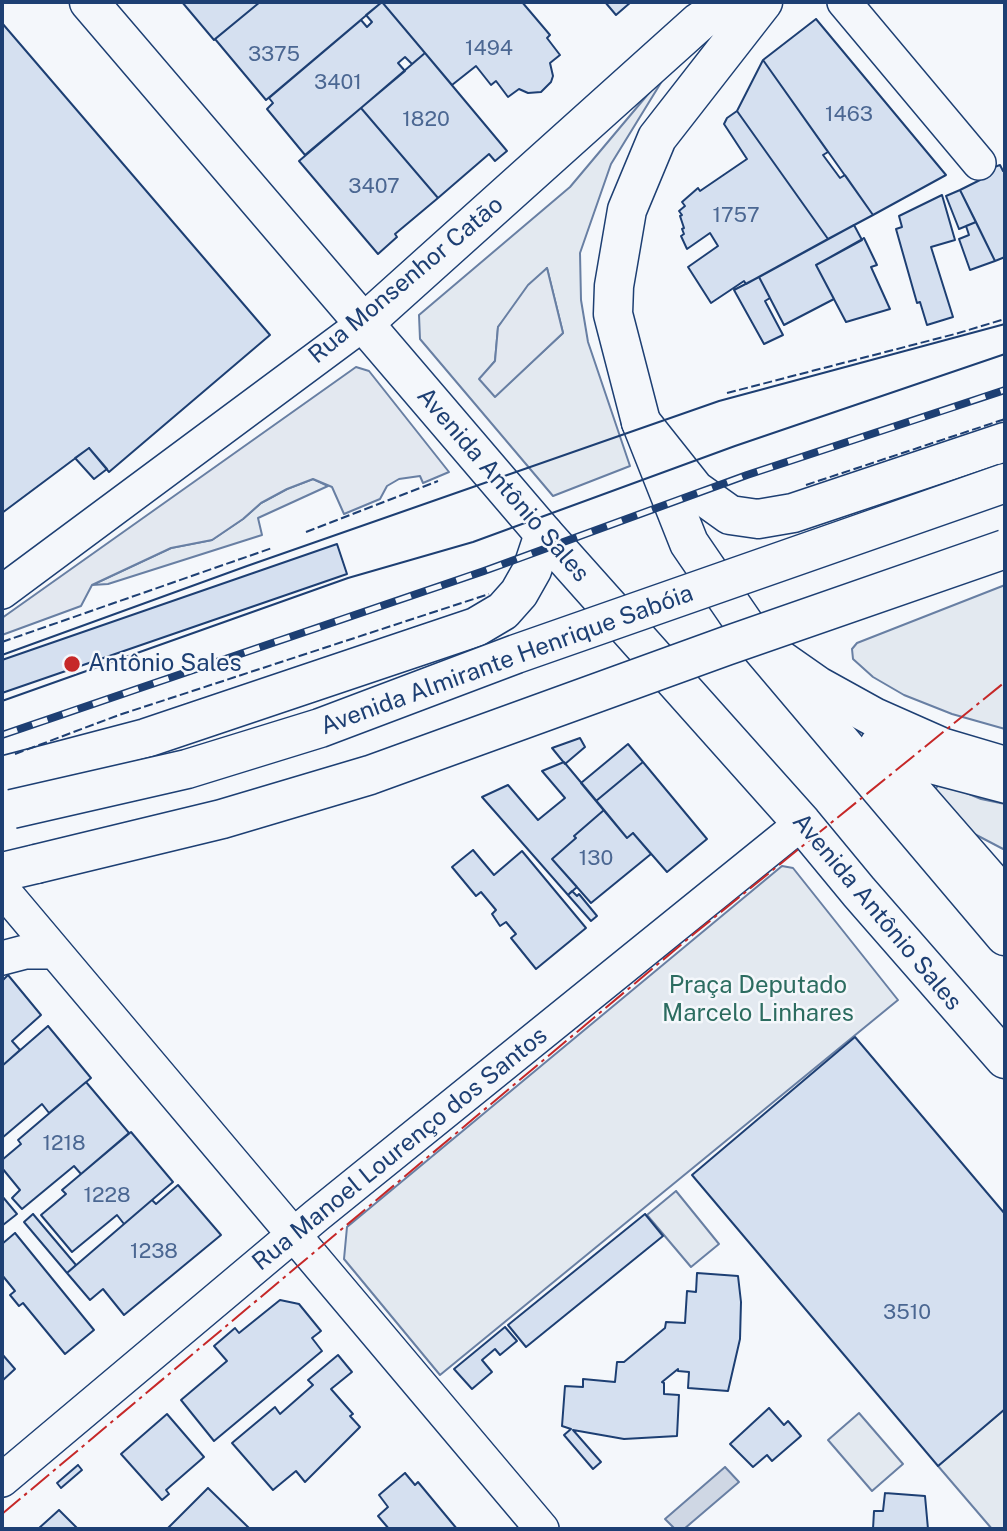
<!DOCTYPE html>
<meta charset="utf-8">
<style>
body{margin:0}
#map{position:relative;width:1007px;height:1531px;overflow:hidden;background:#f4f7fb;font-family:"Public Sans",sans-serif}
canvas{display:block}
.frame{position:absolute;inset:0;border:4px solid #1d3f73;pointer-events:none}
</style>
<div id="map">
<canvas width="1007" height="1531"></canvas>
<div class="frame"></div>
</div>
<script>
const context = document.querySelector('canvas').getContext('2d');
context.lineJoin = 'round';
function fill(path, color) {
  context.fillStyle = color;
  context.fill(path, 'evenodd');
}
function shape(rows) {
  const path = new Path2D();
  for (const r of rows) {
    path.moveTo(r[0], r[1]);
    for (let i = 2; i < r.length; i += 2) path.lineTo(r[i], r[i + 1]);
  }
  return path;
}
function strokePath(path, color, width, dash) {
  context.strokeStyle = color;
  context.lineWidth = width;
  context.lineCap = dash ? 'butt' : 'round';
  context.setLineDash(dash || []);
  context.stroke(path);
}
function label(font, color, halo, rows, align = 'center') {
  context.font = font + ' "Public Sans",sans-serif';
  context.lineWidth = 5;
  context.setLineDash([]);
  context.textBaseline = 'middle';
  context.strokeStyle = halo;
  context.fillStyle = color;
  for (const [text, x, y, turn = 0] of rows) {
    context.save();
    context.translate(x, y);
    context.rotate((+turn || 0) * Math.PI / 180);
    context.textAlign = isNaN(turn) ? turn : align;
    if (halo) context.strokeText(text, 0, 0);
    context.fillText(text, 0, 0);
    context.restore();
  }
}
const green = shape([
 [670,68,611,164,580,253,581,300,588,342,630,466,553,496,420,339,419,315,570,187,670,68],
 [547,268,563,333,495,396,480,379,495,361,498,327,547,268],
 [313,479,328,486,258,518,262,535,108,584,92,585,171,548,212,540,243,519,261,503,287,489,313,479],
 [1005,585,1005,729,952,714,904,695,873,677,853,659,852,649,857,643,1005,585],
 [940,782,981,799,1005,804,1005,850,963,828,932,795,940,782],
 [782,866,793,868,898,1000,440,1375,344,1259,347,1227,782,866],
 [676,1191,719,1244,691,1267,647,1215,676,1191],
 [1005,1409,1005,1529,992,1529,938,1466,1005,1409],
 [859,1413,903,1464,872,1491,828,1440,859,1413]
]);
fill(green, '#e3e9f0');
strokePath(green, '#687fa3', 2);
const parking = shape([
 [547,268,563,333,495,397,479,379,495,361,498,327,528,285,547,268],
 [356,367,369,371,449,472,423,483,420,476,399,479,387,486,380,499,344,514,332,487,313,479,287,489,261,503,243,519,212,540,171,548,92,585,81,606,2,635,2,618,356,367]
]);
fill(parking, '#e3e8f0');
strokePath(parking, '#687fa3', 2);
const water = shape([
 [725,1467,739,1482,684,1529,675,1529,665,1519,725,1467]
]);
fill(water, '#cfd7e4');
strokePath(water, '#687fa3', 2);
const building = shape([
 [182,2,260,2,214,40,182,2],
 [260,2,382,2,266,100,215,39,260,2],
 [382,2,522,2,550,35,547,38,560,55,550,63,553,76,551,82,541,92,528,93,519,89,508,97,496,81,491,85,476,66,452,85,382,2],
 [382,2,425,53,412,64,405,57,398,63,405,71,305,155,267,109,273,103,269,98,361,20,367,27,372,22,366,15,382,2],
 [605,2,631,2,616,15,605,2],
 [816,19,946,175,873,215,763,60,816,19],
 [2,23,270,335,109,472,89,448,2,513,2,23],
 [425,53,507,151,495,161,489,154,438,198,361,108,425,53],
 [763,60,828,152,823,155,840,178,845,175,873,215,828,239,737,111,763,60],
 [361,108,438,198,395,234,397,237,378,254,299,161,361,108],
 [737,111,828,239,746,284,744,281,711,303,688,267,718,246,710,233,687,249,681,236,684,234,682,229,684,228,680,216,682,215,679,211,685,206,682,202,698,188,700,191,747,159,724,124,727,118,737,111],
 [1000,165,1003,171,1005,170,1005,257,995,261,960,190,980,180,977,173,1000,165],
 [960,190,976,222,959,229,946,196,960,190],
 [942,195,955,240,931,247,953,317,927,325,920,302,917,303,896,229,902,227,899,216,942,195],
 [976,222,995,261,970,270,959,239,969,235,966,226,976,222],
 [854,225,862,240,816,265,834,299,784,325,759,277,854,225],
 [864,238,877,265,871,267,890,309,846,322,816,265,864,238],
 [759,277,770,298,765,301,783,335,764,344,734,290,759,277],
 [89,448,107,469,94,479,75,458,89,448],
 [337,544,347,574,2,693,2,660,337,544],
 [580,738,585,747,565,764,552,748,580,738],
 [628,744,643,762,596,801,581,783,628,744],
 [564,762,604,810,574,836,576,838,552,859,577,887,568,895,482,797,508,785,538,820,565,798,542,771,564,762],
 [643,762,707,839,667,872,633,833,627,838,596,801,643,762],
 [604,810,627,838,633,833,651,854,591,903,552,859,576,838,574,836,604,810],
 [473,850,494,875,522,851,586,928,536,969,511,938,516,934,506,922,500,926,492,914,496,910,481,892,476,896,452,867,473,850],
 [572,891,577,896,579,894,597,916,591,921,568,895,572,891],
 [8,975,41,1015,12,1041,20,1050,2,1066,2,981,8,975],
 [48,1026,91,1078,49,1113,42,1104,2,1138,2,1066,48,1026],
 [855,1037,1005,1214,1005,1409,938,1466,692,1175,855,1037],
 [86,1082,129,1133,81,1174,74,1166,22,1209,12,1198,20,1190,2,1168,2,1160,21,1144,18,1140,86,1082],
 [131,1132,173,1182,124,1224,117,1215,72,1252,41,1215,66,1194,62,1190,131,1132],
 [178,1185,221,1235,124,1315,103,1289,90,1300,67,1273,152,1200,156,1204,178,1185],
 [2,1196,17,1214,3,1225,2,1223,2,1196],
 [33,1214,76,1265,67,1273,24,1222,33,1214],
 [645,1214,663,1236,526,1347,508,1325,645,1214],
 [15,1233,94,1330,65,1354,23,1303,19,1306,10,1295,15,1291,2,1275,2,1244,15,1233],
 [697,1273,738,1276,741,1302,740,1339,728,1391,688,1388,689,1372,678,1371,678,1369,662,1382,664,1383,664,1394,679,1395,677,1436,624,1439,573,1430,601,1462,593,1469,564,1435,571,1429,562,1426,565,1386,583,1387,583,1379,615,1382,617,1362,624,1362,665,1328,666,1322,685,1323,687,1291,696,1292,697,1273],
 [280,1300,299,1304,321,1331,312,1338,322,1351,214,1441,181,1400,227,1361,214,1346,235,1328,239,1333,280,1300],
 [505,1327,517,1341,500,1355,495,1349,482,1360,492,1372,472,1389,454,1369,505,1327],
 [2,1354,15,1369,2,1381,2,1354],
 [338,1355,352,1372,331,1389,353,1414,350,1416,360,1427,305,1482,296,1471,273,1490,232,1443,275,1407,280,1414,313,1385,308,1380,338,1355],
 [769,1408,784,1425,788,1421,801,1436,772,1461,767,1455,753,1467,730,1444,769,1408],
 [167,1414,204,1457,166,1490,169,1494,162,1500,121,1454,167,1414],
 [78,1465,82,1470,61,1488,57,1483,78,1465],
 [405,1473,415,1485,418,1482,457,1529,389,1529,378,1516,388,1507,379,1495,405,1473],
 [208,1488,250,1529,167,1529,208,1488],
 [885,1493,925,1496,928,1529,873,1529,874,1511,883,1511,885,1493],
 [59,1510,78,1529,38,1529,59,1510]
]);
fill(building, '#d5e0f0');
strokePath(building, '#1d3f73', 2);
const street = shape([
 [844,2,979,163],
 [2,592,363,324],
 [1005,786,933,767,877,744,876,746,1005,894],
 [2,889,542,1529],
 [2,958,25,952,55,952],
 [2,1480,316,1216,802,823]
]);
const secondary = shape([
 [363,324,699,22,729,2]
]);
const primary = shape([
 [89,2,544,534,802,823,859,892,1005,1059],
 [763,2,657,138,627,210,614,286,613,314,641,422,689,543,758,644,1005,936]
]);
const highway = shape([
 [641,422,695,490,730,515,758,519,793,513,1005,442],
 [758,644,818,686,874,717,944,748,1005,766],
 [2,776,146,738,476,627,503,611,519,593,532,570,544,534],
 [2,872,36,864]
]);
strokePath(street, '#1d3f73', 36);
strokePath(secondary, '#1d3f73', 41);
strokePath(primary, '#1d3f73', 41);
strokePath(highway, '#1d3f73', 41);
strokePath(street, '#f4f7fb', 33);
strokePath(secondary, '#f4f7fb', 38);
strokePath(primary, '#f4f7fb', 38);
strokePath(highway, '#f4f7fb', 38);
strokePath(shape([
 [2,655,247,566,719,401,1005,324],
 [2,701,348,578,473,542,735,446,1005,354]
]), '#1d3f73', 2);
const rail = shape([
 [2,735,484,571,747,475,1005,390]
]);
strokePath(rail, '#1d3f73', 8);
strokePath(rail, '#f4f7fb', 5, [16]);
const highwayBridge = shape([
 [12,809,187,769,320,728,516,654,1005,483],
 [36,864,222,819,370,775,726,646,1005,549]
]);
strokePath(highwayBridge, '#1d3f73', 41, []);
strokePath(highwayBridge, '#f4f7fb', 38);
strokePath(shape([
 [727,393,955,334,1005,319],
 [806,485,1005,419],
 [306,532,438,481],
 [2,642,272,548],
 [15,754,119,715,489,594]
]), '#1d3f73', 2, [9, 3.5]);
strokePath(shape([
 [2,1514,695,933,1005,682]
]), '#c62828', 2, [24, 5, 3.5, 5]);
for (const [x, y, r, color] of [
 [72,664,9,"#c62828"]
]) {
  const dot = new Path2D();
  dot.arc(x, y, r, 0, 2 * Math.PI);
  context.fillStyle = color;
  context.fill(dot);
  strokePath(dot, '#f4f7fb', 2.5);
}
label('21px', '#4b6792', null, [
 ["1494",489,49],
 ["3375",274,55],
 ["3401",338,83],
 ["1463",849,115],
 ["1820",426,120],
 ["3407",374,187],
 ["1757",736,216],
 ["130",596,859],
 ["1218",64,1144],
 ["1228",107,1196],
 ["1238",154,1252],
 ["3510",907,1313]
]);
label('24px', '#1d3f73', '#f4f7fb', [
 ["Rua Monsenhor Catão",406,280,-40],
 ["Avenida Antônio Sales",503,485,49],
 ["Avenida Almirante Henrique Sabóia",507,660,-20],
 ["Avenida Antônio Sales",877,912,50],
 ["Rua Manoel Lourenço dos Santos",400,1149,-39]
]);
label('24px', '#1d3f73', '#f4f7fb', [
 ["Antônio Sales",88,664]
], 'left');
label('24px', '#2c6c60', '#f4f7fb', [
 ["Praça Deputado",758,986],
 ["Marcelo Linhares",758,1014]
]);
</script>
